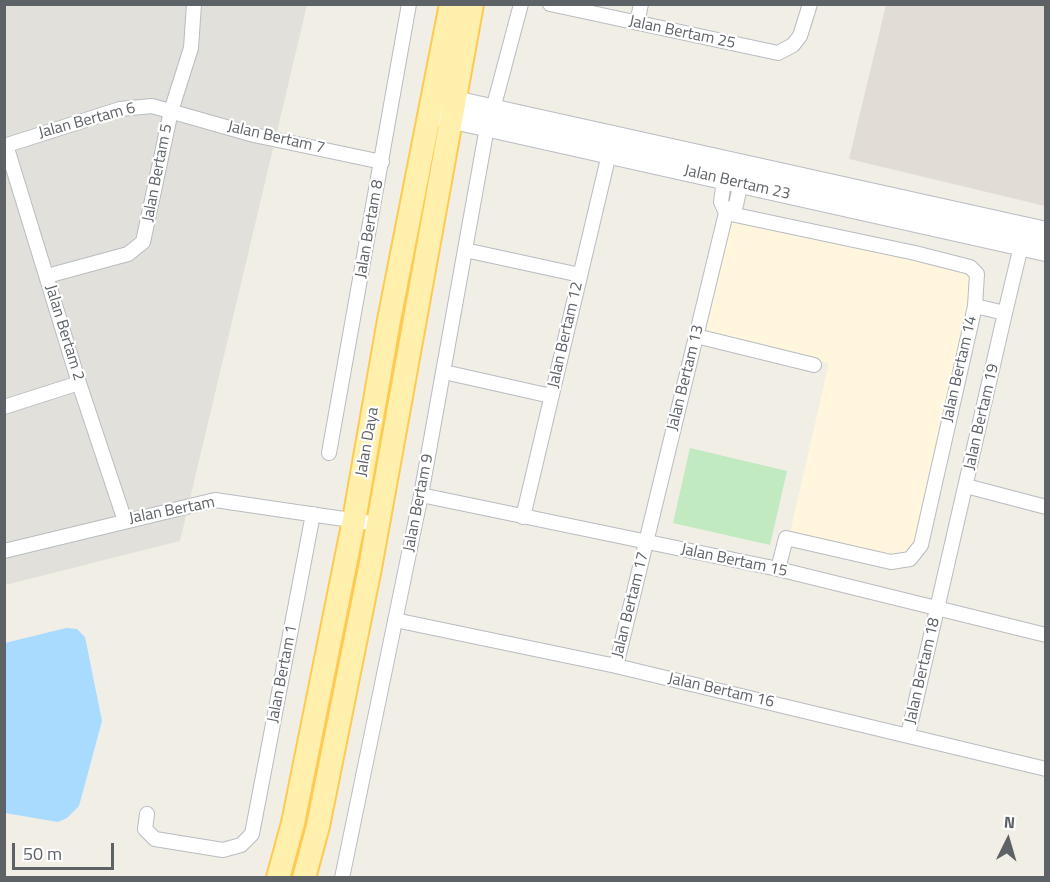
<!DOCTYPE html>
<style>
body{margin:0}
#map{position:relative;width:1050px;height:882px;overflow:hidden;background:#f1eee6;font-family:"Titillium Web",sans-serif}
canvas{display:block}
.frame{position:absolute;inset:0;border:6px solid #5d6267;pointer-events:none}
.north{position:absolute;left:978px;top:810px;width:60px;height:60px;-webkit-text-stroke:4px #fff;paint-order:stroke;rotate:5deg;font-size:16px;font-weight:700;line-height:24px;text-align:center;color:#5d6267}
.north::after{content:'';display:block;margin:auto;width:21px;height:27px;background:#5d6267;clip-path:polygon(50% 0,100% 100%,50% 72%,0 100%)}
.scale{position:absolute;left:12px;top:843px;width:102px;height:27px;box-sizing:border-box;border:3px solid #5d6267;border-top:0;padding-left:8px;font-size:18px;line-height:21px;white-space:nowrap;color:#5d6267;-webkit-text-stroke:4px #fff;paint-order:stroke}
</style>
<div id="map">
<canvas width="1050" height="882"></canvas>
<div class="frame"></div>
<div class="north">N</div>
<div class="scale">50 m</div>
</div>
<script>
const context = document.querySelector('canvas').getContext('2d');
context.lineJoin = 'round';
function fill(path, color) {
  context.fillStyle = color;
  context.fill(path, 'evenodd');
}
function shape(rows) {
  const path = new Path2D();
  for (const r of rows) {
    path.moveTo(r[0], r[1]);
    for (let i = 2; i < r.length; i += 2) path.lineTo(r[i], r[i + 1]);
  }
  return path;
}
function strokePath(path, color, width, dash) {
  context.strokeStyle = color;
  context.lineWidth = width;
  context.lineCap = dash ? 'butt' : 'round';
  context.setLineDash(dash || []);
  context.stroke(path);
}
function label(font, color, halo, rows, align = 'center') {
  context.font = font + ' "Titillium Web",sans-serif';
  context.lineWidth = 4.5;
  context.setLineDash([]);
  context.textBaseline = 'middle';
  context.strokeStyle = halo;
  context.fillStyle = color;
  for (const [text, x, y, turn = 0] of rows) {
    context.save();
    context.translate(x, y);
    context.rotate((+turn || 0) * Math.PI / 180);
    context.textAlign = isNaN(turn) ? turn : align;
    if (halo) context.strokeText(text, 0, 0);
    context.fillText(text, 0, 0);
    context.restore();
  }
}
fill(shape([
 [730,219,968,271,972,278,968,311,916,542,908,553,891,557,790,533,829,363,702,332]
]), '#fff6dd');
fill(shape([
 [5,5,307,5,180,541,5,585]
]), '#e2e0da');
fill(shape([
 [886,5,1045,5,1045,206,849,159]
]), '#e1ddd4');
fill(shape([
 [690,448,787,471,770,545,673,523]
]), '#c1eac0');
fill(shape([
 [66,628,77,629,85,637,102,721,79,806,67,818,58,822,5,813,5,643]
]), '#a8dbff');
const street = shape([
 [550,4,778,53,793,45,800,36,810,4],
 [637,23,641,4],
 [493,109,521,4],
 [6,145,79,383,125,521],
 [4,146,120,109,152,106,254,135,382,162],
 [724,180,721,202,726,213],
 [726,213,915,253,970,267,977,274,975,306,921,545,910,559,891,562,786,538,778,569],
 [465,250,580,275],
 [47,276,128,254,143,242,171,111,191,48,194,4],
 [975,306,1005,313],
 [696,336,814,365],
 [444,372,551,396],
 [4,407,79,383],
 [329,453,409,4],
 [966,486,1046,507],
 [421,495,778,569,1046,635],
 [523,517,609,154],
 [4,551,215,500,378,524],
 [395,620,616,666,1046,769],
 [616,666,726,213,736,205,742,177],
 [908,735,1005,313,1021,246,1027,239],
 [147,814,145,829,155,839,223,850,241,845,252,834,313,514],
 [342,878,421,495,487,127]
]);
const secondary = shape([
 [441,98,1046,232],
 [436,115,1046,251]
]);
const primary = shape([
 [278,878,293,823,354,520,389,320,451,4],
 [304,878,318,826,370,568,472,4]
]);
strokePath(street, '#b8bcc0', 16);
strokePath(secondary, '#b9bdc3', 22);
strokePath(primary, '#feca52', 26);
strokePath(street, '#fff', 14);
strokePath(secondary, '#fff', 20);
strokePath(primary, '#fff0ad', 22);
label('16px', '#5d6267', '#fff', [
 ["Jalan Bertam 25",682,33,12],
 ["Jalan Bertam 6",87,121,-15],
 ["Jalan Bertam 7",276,138,13],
 ["Jalan Bertam 5",158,173,-79],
 ["Jalan Bertam 23",737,183,13],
 ["Jalan Bertam 8",370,229,-80],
 ["Jalan Bertam 2",64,333,73],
 ["Jalan Bertam 12",566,335,-77],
 ["Jalan Bertam 14",960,369,-77],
 ["Jalan Bertam 13",686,378,-76],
 ["Jalan Bertam 19",982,417,-77],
 ["Jalan Daya",368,442,-80],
 ["Jalan Bertam 9",419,503,-79],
 ["Jalan Bertam",172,511,-11],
 ["Jalan Bertam 15",734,561,12],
 ["Jalan Bertam 17",631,605,-76],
 ["Jalan Bertam 18",923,671,-77],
 ["Jalan Bertam 1",283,674,-79],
 ["Jalan Bertam 16",721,691,13]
]);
</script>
